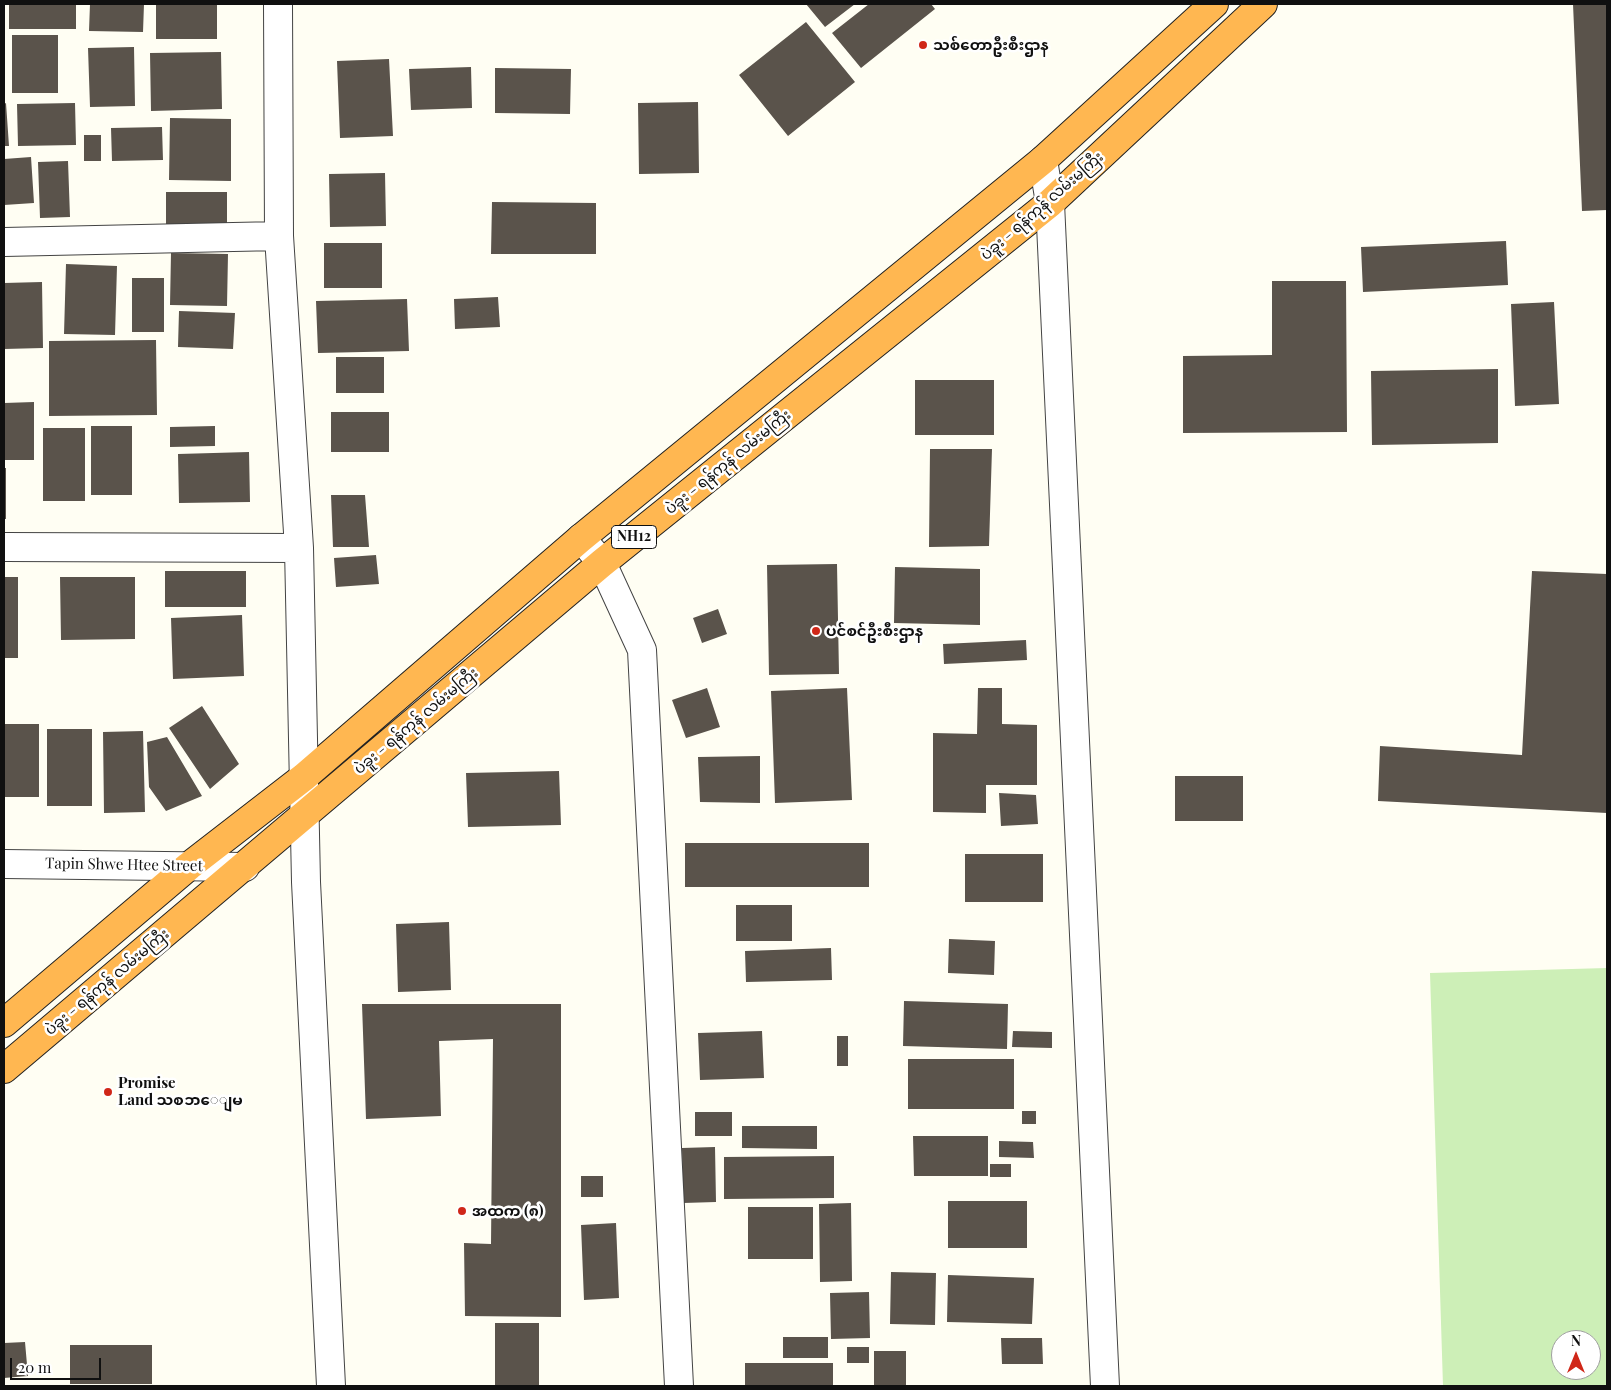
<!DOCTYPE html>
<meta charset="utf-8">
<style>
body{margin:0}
#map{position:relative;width:1611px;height:1390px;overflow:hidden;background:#fffef3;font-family:"Playfair Display",serif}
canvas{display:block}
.frame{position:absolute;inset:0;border:5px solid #101010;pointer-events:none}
.north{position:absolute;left:1551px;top:1330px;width:50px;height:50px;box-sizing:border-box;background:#fff;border:1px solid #9f9f9f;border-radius:50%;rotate:0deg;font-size:14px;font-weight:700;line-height:20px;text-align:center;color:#101010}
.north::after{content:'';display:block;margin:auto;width:18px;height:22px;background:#d02718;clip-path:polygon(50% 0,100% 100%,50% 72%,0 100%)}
.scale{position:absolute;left:10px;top:1358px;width:91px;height:22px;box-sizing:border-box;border:2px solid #101010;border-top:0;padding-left:6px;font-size:15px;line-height:18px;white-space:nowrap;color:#101010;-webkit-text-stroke:4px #fff;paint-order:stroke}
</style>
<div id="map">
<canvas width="1611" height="1390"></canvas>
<div class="frame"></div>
<div class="north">N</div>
<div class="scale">20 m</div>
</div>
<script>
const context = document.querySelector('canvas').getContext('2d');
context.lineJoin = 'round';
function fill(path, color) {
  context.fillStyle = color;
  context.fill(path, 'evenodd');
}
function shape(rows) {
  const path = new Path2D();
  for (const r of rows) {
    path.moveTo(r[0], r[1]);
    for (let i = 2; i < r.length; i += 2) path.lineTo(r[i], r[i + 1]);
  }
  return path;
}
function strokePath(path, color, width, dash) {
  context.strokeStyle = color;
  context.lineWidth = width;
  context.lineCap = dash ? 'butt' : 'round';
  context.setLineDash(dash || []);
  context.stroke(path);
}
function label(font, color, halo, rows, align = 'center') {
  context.font = font + ' "Playfair Display","Noto Sans Myanmar",serif';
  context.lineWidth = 5;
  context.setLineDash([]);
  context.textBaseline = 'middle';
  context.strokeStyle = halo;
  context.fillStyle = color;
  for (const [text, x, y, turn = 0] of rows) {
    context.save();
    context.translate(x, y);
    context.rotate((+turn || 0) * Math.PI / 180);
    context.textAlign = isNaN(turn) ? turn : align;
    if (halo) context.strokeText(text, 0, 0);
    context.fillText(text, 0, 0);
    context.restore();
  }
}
fill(shape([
 [1607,968,1607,1386,1443,1386,1430,973],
 [1561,1340,1591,1340,1591,1370,1561,1370]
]), '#cdefb7');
fill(shape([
 [9,4,76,4,76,29,9,29],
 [90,4,144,4,143,32,89,31],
 [156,4,217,4,217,39,156,39],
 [806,4,855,4,825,27],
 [869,4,931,4,935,9,861,68,832,33],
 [1573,4,1607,4,1607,210,1582,211],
 [806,22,855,82,788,136,739,75],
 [12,35,58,35,58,93,12,93],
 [134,47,135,106,90,107,88,48],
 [221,52,222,109,151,111,150,53],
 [389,59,393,136,340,138,337,61],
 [471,67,472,108,411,110,409,69],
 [495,68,571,69,570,114,495,113],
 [698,102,699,173,639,174,638,103],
 [6,103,9,146,4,146,4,104],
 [75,103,76,145,18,146,17,104],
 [170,118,231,119,231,181,169,180],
 [162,127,163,160,112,161,111,128],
 [84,135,101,135,101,161,84,161],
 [31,157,34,203,4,205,4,159],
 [68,161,70,217,40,218,38,162],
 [385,173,386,226,330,227,329,174],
 [166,192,227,192,227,225,166,225],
 [492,202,596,203,596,254,491,254],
 [1506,241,1508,285,1363,292,1361,247],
 [324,243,382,243,382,288,324,288],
 [171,253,228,254,227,306,170,305],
 [66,264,117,266,115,335,64,334],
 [132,278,164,278,164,332,132,332],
 [1272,281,1346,281,1347,432,1183,433,1183,356,1272,355],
 [42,282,43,348,4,349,4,283],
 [498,297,500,327,455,329,454,299],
 [407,299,409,351,318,353,316,301],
 [1554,302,1559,404,1515,406,1511,304],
 [179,311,235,313,233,349,178,347],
 [156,340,157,415,49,416,49,341],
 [336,357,384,357,384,393,336,393],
 [1498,369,1498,443,1372,445,1371,371],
 [915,380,994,380,994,435,915,435],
 [34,402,34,460,4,460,4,403],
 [331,412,389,412,389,452,331,452],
 [91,426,132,426,132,495,91,495],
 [215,426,215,446,170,447,170,427],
 [43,428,85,428,85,501,43,501],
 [930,449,992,449,989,546,929,547],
 [249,452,250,502,179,503,178,454],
 [4,468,6,468,6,519,4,519],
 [331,495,365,495,369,547,333,547],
 [376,555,379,584,336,587,334,558],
 [837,564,839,674,769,675,767,565],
 [895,567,980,569,980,625,894,623],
 [165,571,246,571,246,607,165,607],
 [1532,571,1607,574,1607,813,1378,801,1380,746,1522,755],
 [4,577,18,577,18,658,4,658],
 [60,577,135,577,135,639,61,640],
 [718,609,727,634,702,643,693,618],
 [242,615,244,676,173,679,171,618],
 [1026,640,1027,660,944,664,943,644],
 [707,688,720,727,686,738,672,700],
 [847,688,852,800,775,803,771,691],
 [978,688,1002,688,1002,724,1037,725,1037,785,986,785,986,813,933,812,933,733,977,734],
 [202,706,239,764,210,789,169,728],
 [4,724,39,724,39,797,4,797],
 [47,729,92,729,92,806,47,806],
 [143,731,145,812,104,813,103,732],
 [167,737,202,796,166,811,149,787,147,742],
 [760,756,760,803,700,802,698,757],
 [559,771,561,825,468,827,466,773],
 [1175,776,1243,776,1243,821,1175,821],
 [999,793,1036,795,1038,824,1001,826],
 [685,843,869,843,869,887,685,887],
 [965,854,1043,854,1043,902,965,902],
 [736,905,792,905,792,941,736,941],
 [449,922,451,990,398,992,396,924],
 [949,939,995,941,994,975,948,973],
 [831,948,832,980,746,982,745,951],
 [904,1001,1008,1004,1007,1049,903,1046],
 [362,1004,561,1004,561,1317,465,1316,464,1243,491,1244,493,1039,439,1041,441,1116,366,1119],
 [762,1031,764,1078,700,1080,698,1033],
 [1013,1031,1052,1032,1052,1048,1012,1047],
 [837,1036,848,1036,848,1066,837,1066],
 [908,1059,1014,1059,1014,1109,908,1109],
 [1022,1111,1036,1111,1036,1124,1022,1124],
 [695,1112,732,1112,732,1136,695,1136],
 [742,1126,817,1126,817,1149,742,1148],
 [913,1136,988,1136,988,1176,914,1176],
 [999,1141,1033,1142,1034,1158,999,1157],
 [715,1147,716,1202,683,1203,682,1148],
 [834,1156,834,1198,724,1199,724,1157],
 [990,1164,1011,1164,1011,1177,990,1177],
 [581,1176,603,1176,603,1197,581,1197],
 [948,1201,1027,1201,1027,1248,948,1248],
 [851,1203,852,1281,820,1282,819,1204],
 [748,1207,813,1207,813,1259,748,1259],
 [616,1223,619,1298,584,1300,581,1225],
 [891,1272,936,1273,935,1325,890,1324],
 [948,1275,1034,1278,1032,1324,947,1322],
 [869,1292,870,1338,831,1339,830,1293],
 [495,1323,539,1323,539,1386,495,1386],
 [783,1337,828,1337,828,1358,783,1358],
 [1001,1338,1042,1338,1043,1364,1002,1364],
 [25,1342,28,1376,4,1378,4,1343],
 [70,1345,152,1345,152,1384,70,1384],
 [847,1347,869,1347,869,1363,847,1363],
 [874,1351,906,1351,906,1386,874,1386],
 [745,1363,833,1363,833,1386,745,1386]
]), '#5a534b');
const street = shape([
 [278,4,279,236,299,548,306,882,331,1386],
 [1043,160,1050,203,1105,1386],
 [4,242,279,236],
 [581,538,602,563,642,650,679,1386],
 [4,547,299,548],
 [4,864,245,867]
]);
const highway = shape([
 [4,1023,189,866,304,777,581,538,1043,160,1214,4],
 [4,1069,602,563,1050,203,1263,4]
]);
strokePath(street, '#434343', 30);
strokePath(highway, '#212121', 30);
strokePath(street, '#fff', 28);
strokePath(highway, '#ffb751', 28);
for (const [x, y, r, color] of [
 [923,45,5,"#d02718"],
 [816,631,5,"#d02718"],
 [108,1092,5,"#d02718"],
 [462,1211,5,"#d02718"]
]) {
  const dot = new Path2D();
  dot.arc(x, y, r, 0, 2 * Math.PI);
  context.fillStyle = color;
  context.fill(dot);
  strokePath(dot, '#fff', 2);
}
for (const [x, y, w] of [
 [634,537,45]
]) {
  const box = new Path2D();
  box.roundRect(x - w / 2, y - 11.5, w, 23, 4);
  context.fillStyle = '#fff';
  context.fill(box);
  strokePath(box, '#101010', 1);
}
label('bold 14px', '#101010', null, [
 ["NH12",634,537]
]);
label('bold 15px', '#101010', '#fff', [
 ["သစ်တောဦးစီးဌာန",933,45],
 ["ပင်စင်ဦးစီးဌာန",826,631],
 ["Promise",118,1083],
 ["Land သစၥာေျမ",118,1100],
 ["အထက (၈)",472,1211]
], 'left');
label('15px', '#101010', '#fff', [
 ["ပဲခူး - ရန်ကုန် လမ်းမကြီး",1042,206,-41],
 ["ပဲခူး - ရန်ကုန် လမ်းမကြီး",728,462,-39],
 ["ပဲခူး - ရန်ကုန် လမ်းမကြီး",416,721,-40],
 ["Tapin Shwe Htee Street",124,865,1],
 ["ပဲခူး - ရန်ကုန် လမ်းမကြီး",107,982,-40]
]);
</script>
